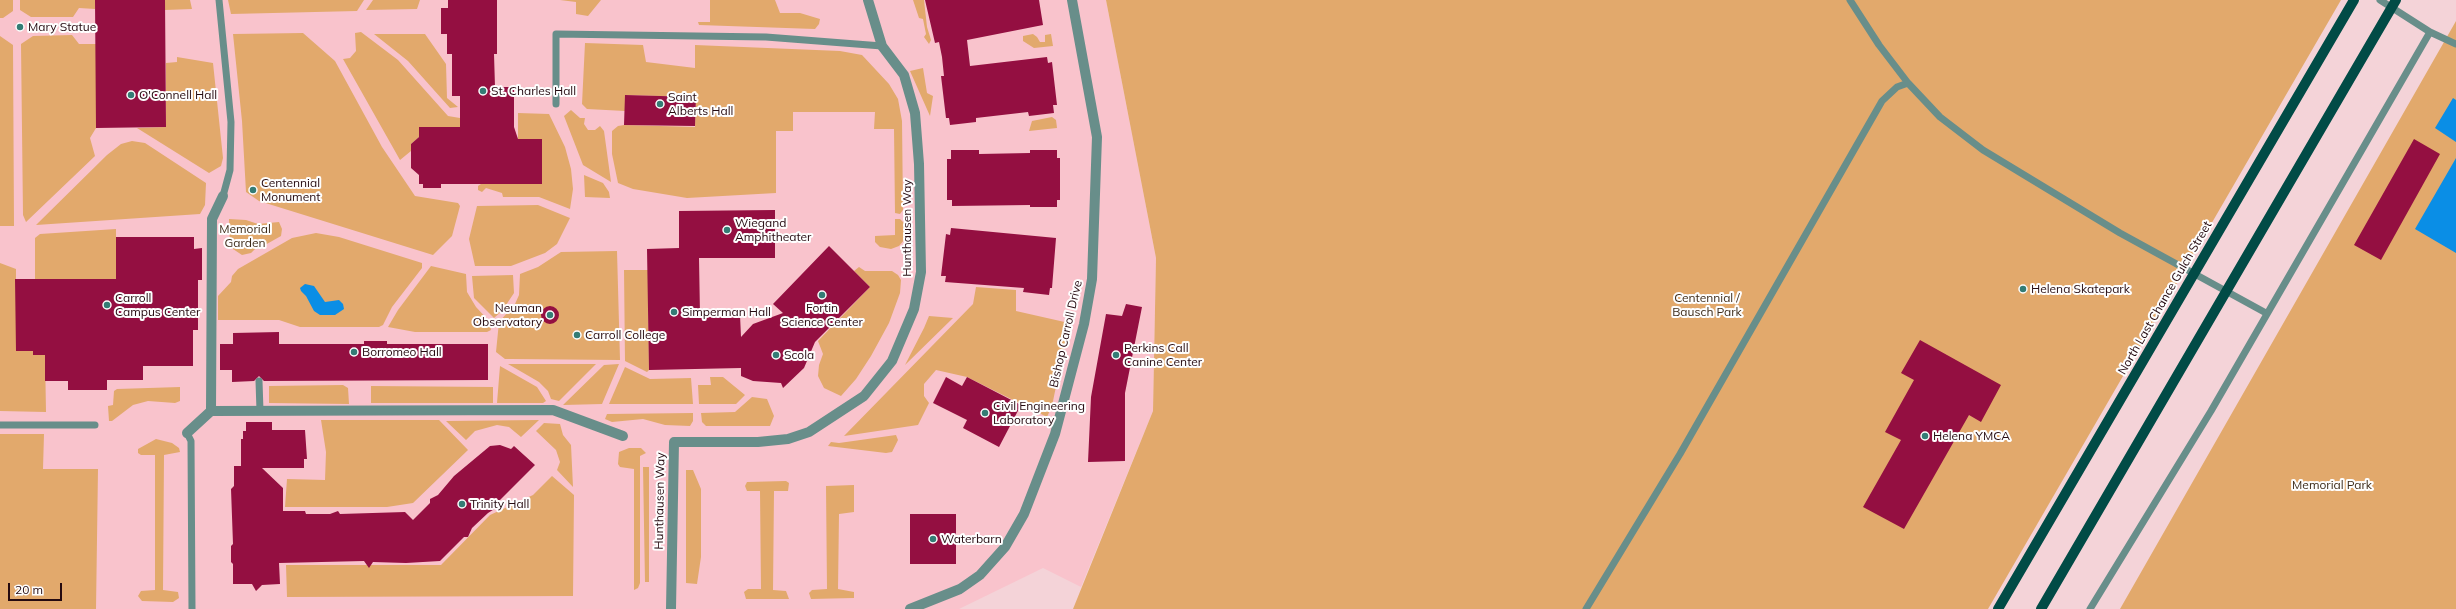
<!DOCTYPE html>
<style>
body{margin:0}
#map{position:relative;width:2456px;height:609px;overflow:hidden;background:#f4d3d8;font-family:Mulish,sans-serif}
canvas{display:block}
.scale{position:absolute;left:8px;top:583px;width:54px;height:18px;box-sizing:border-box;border:2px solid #250a10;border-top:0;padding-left:5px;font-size:12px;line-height:14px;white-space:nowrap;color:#250a10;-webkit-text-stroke:3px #fefefe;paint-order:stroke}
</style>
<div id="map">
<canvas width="2456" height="609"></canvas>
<div class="scale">20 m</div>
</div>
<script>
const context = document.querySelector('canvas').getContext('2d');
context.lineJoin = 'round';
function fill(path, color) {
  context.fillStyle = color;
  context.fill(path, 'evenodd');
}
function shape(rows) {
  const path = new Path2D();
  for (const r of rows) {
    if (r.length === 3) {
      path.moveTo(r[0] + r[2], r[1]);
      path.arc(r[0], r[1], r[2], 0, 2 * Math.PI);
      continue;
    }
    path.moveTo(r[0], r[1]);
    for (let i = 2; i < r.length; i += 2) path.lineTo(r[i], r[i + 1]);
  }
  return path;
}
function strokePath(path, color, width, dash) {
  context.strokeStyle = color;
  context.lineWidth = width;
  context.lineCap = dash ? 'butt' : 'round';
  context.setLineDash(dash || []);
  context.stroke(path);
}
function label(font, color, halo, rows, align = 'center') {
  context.font = font + ' Mulish,sans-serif';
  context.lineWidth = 4;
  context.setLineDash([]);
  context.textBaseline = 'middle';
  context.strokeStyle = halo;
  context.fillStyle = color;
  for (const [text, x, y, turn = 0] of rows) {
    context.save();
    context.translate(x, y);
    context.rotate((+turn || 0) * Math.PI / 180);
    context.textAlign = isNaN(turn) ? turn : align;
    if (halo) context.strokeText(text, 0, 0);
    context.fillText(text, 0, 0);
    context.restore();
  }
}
fill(shape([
 [0,0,1106,0,1156,258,1153,411,1081,587,1043,568,959,609,0,609]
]), '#f9c3cc');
fill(shape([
 [0,0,13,0,13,11,3,18,0,18],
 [20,0,95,0,95,9,79,8,73,17,31,17,20,10],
 [165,0,190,0,192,9,165,10],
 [228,0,364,0,357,11,231,14],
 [373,0,420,0,417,9,366,10],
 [560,0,601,0,588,16,576,14,576,2],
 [710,0,775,0,780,13,800,13,820,19,819,24,815,29,699,25,698,22,710,22],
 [913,0,924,0,927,27,931,40,929,44,924,37,926,34,923,19,919,18],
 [1106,0,2341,0,1988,609,1073,609,1153,411,1156,258],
 [2456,21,2456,609,2120,609],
 [361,32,398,60,448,116,460,118,461,127,419,137,411,144,411,151,400,160,343,59,350,58,356,51,355,33],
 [303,33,335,61,382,147,415,196,458,203,460,206,452,236,433,255,259,201,246,192,242,121,233,34],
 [374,34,425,34,446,64,447,98,458,107,450,108,408,61],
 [1033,34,1037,37,1040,42,1045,42,1045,35,1051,34,1053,46,1034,48,1023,41,1023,36],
 [72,35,79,44,96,44,96,128,90,138,95,156,26,222,23,215,21,44,33,36],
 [0,36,13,45,14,226,0,226],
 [585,43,643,45,646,62,695,68,695,45,840,51,862,55,889,84,898,99,902,121,903,210,900,214,895,213,894,129,874,129,875,112,793,112,793,131,776,131,776,193,687,198,633,189,618,183,612,154,612,131,618,126,624,125,695,127,696,97,625,95,625,111,587,109,582,104],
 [177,57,213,63,223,158,221,166,209,173,137,128,166,127,166,63,177,62],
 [923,68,927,93,933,96,930,116,910,71],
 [571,110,580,118,585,118,584,124,588,130,595,130,600,126,604,131,611,182,583,165,564,116],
 [518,113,549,114,565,147,571,169,573,189,570,209,539,197,503,197,502,193,486,188,482,192,478,190,478,186,481,184,542,184,542,139,518,139],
 [1052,117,1056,120,1057,128,1029,131,1032,121],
 [132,141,145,143,206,183,205,205,200,214,36,225,107,155,121,144],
 [584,175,603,183,609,192,610,198,585,197],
 [538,205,570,218,557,244,545,253,511,266,475,266,469,239,477,206],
 [229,219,246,220,258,224,279,222,282,229,281,236,265,245,256,248,251,253,242,255,230,247],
 [895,219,900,219,904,223,905,239,899,246,891,249,880,247,875,242,875,236,895,235],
 [116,229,116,279,35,279,35,238,40,234],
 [316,233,339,237,422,263,422,268,392,307,383,325,379,327,300,327,279,320,218,320,218,296,231,282,232,276,238,269,292,238],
 [617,251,620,360,511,359,505,359,496,352,499,322,515,304,519,295,520,274,538,267,561,252],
 [0,263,16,269,16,351,33,351,33,355,45,355,46,412,0,411],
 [431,266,466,274,467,292,476,307,489,321,491,330,487,332,415,332,388,327,398,310],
 [859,267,865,271,892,271,898,275,901,280,900,293,889,323,871,356,856,379,841,396,824,388,818,376,819,365,823,354,818,341,870,287,854,271],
 [624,270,648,270,649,370,647,372,625,361],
 [513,275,514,293,502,311,494,318,474,298,472,276],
 [976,287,1016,290,1016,311,1069,323,1052,406,1047,417,967,377,936,370,924,384,924,396,929,403,918,425,844,436,973,304],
 [929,316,953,318,905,365,924,328],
 [508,364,596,364,559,401,551,399,548,391,539,382],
 [619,364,602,404,563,405,604,365],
 [500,366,537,387,546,401,543,403,497,403],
 [625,367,650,379,691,378,693,404,609,404],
 [710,377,723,377,745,395,736,404,699,404,698,385,711,385],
 [343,385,348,388,349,404,269,403,269,386],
 [371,386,493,387,493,403,371,403],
 [180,387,180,401,175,403,148,401,133,405,112,421,109,421,108,406,113,405,114,391,117,389],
 [752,397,767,399,774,416,770,426,706,426,702,422,701,413,735,412],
 [693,413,693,421,690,426,665,425,643,419,612,422,605,419,607,414],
 [321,420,439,420,468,450,413,503,387,507,285,507,287,479,325,480,326,452],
 [539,420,521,437,509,427,497,425,475,431,466,440,446,421],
 [544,423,560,424,563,435,571,445,573,487,557,470,560,462,556,450,536,431],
 [0,434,44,434,43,469,98,469,96,609,0,609],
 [896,435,898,440,892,452,886,453,828,446,831,442,839,443],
 [156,439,172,443,179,448,180,452,164,455,163,590,178,592,179,598,173,602,142,601,138,596,141,591,155,590,155,455,141,455,138,453,138,449],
 [629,448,641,448,646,453,640,456,640,583,638,588,634,590,634,469,620,467,618,464,619,452],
 [643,467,649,467,649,582,645,582],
 [686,470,693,470,701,489,701,557,697,584,686,583],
 [552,476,574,495,573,596,287,597,286,565,441,565,490,515,533,495],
 [786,481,789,483,788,491,774,491,773,590,786,591,789,599,746,599,744,592,748,589,761,589,760,491,747,491,745,486,747,482],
 [854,485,854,512,839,514,838,589,854,592,854,598,811,599,809,593,812,590,827,589,826,486]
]), '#e2a96c');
fill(shape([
 [2453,98,2456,100,2456,142,2435,128],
 [2456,158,2456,253,2415,229],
 [305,284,314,286,325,302,339,300,343,304,344,309,335,315,320,315,314,311,306,296,301,291,300,288]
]), '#0a8ee6');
fill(shape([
 [95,0,165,0,166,127,96,128],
 [448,0,497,0,497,54,494,54,495,87,514,87,514,127,518,139,542,139,542,184,441,184,441,188,423,188,423,184,419,184,419,175,411,168,411,144,419,137,419,127,460,127,460,96,452,96,452,54,447,54,447,34,441,34,441,8,448,8],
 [925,0,1039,0,1043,25,967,40,970,66,1047,57,1048,63,1052,62,1057,105,1053,105,1054,113,1029,116,1028,112,976,118,976,122,950,125,949,118,946,118,941,76,944,76,942,57,939,42,935,43],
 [625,95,696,97,695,126,624,125],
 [2414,139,2440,154,2381,260,2354,245],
 [951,150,979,150,979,154,1030,153,1030,150,1057,150,1057,158,1060,158,1060,200,1057,200,1057,207,1030,207,1030,205,952,206,952,200,947,200,947,159,951,159],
 [775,210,775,258,699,258,700,315,740,315,741,337,753,324,783,313,773,304,829,246,870,287,815,342,804,368,783,388,781,383,753,381,741,376,741,368,649,370,647,249,679,248,679,211],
 [951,228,1056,238,1052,288,1050,288,1049,295,1023,292,1024,288,945,282,946,276,941,276,946,234,950,235],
 [116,237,194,237,194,249,202,248,202,280,198,280,198,330,193,330,193,366,143,366,143,380,107,380,107,390,68,390,68,381,45,381,45,355,33,355,33,351,16,351,15,279,116,279],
 [1126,304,1142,307,1125,393,1125,461,1088,462,1091,397,1106,314,1122,316],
 [550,315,9],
 [279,332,279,344,364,344,364,341,387,341,387,344,488,344,488,380,264,381,259,376,254,381,232,382,232,370,220,370,220,344,233,344,233,333],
 [1920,340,2001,385,1981,422,1969,415,1904,529,1863,507,1901,440,1885,432,1914,380,1901,373],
 [946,377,962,386,967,377,1021,405,999,447,963,428,967,420,933,403],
 [246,422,272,422,272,430,305,430,307,459,304,459,304,468,262,468,283,488,283,511,305,511,306,514,330,514,338,511,340,514,405,512,413,520,430,503,430,499,438,495,454,476,490,446,500,445,511,449,514,446,535,465,500,500,496,508,488,513,472,528,468,537,464,537,440,561,406,563,373,562,369,568,364,561,279,563,280,584,262,585,256,591,252,584,233,584,233,564,231,562,231,546,233,544,231,489,234,486,234,466,241,466,241,439,243,439,243,431,246,431],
 [910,514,956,514,956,564,910,564]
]), '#940f41');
strokePath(shape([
 [219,0,231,122,230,170,223,196],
 [1850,0,1879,45,1908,83],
 [2380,0,2430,32,2456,44],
 [556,104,556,34,766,37,882,46],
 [259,381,260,411],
 [0,425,95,425],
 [187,433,191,441,192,609],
 [1586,609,1680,454,1882,101,1897,87,1908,83,1940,117,1983,150,2120,233,2266,313],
 [2090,609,2211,411,2430,32]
]), '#688e8a', 7);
strokePath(shape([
 [211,411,212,219,223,196],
 [187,433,211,411,553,410,623,436]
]), '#688e8a', 10);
strokePath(shape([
 [671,609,674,442,758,442,788,439,809,432,864,396,892,361,914,309,921,272,919,164,915,113,904,75,882,46,868,0],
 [910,609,960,589,980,575,1005,547,1024,514,1055,434,1084,324,1092,279,1097,137,1072,0]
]), '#688e8a', 10);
strokePath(shape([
 [1998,609,2354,0],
 [2041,609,2396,0]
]), '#014b46', 10);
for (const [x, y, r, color] of [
 [20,27,4,"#347c75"],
 [483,91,4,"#347c75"],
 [131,95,4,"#347c75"],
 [660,104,4,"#347c75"],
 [253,190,4,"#347c75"],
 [727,230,4,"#347c75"],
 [2023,289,4,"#347c75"],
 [822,295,4,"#347c75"],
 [107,305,4,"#347c75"],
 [674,312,4,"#347c75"],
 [550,315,4,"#347c75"],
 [577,335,4,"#347c75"],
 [354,352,4,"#347c75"],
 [776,355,4,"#347c75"],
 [1116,355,4,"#347c75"],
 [985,413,4,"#347c75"],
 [1925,436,4,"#347c75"],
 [462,504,4,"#347c75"],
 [933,539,4,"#347c75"]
]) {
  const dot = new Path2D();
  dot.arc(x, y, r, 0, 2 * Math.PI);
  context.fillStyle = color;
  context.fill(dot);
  strokePath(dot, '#fefefe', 1.5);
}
label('12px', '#250a10', '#fefefe', [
 ["Mary Statue",28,27],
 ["St. Charles Hall",491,91],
 ["O'Connell Hall",139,95],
 ["Saint",668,97],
 ["Alberts Hall",668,111],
 ["Centennial",261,183],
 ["Monument",261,197],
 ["Wiegand",735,223],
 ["Amphitheater",735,237],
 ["Helena Skatepark",2031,289],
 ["Carroll",115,298],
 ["Campus Center",115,312],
 ["Neuman",542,308,"right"],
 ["Observatory",542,322,"right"],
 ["Fortin",822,308,"center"],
 ["Science Center",822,322,"center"],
 ["Simperman Hall",682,312],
 ["Carroll College",585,335],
 ["Perkins Call",1124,348],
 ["Canine Center",1124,362],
 ["Borromeo Hall",362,352],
 ["Scola",784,355],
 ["Civil Engineering",993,406],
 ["Laboratory",993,420],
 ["Helena YMCA",1933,436],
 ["Trinity Hall",470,504],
 ["Waterbarn",941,539]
], 'left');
label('12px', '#250a10', '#fefefe', [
 ["Hunthausen Way",907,228,-90],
 ["North Last Chance Gulch Street",2165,298,-60],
 ["Bishop Carroll Drive",1066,334,-77],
 ["Hunthausen Way",660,501,-89]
]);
label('12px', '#3d2b19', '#fefefe', [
 ["Memorial",245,229],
 ["Garden",245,243],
 ["Centennial /",1707,298],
 ["Bausch Park",1707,312],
 ["Memorial Park",2332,485]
]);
</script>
